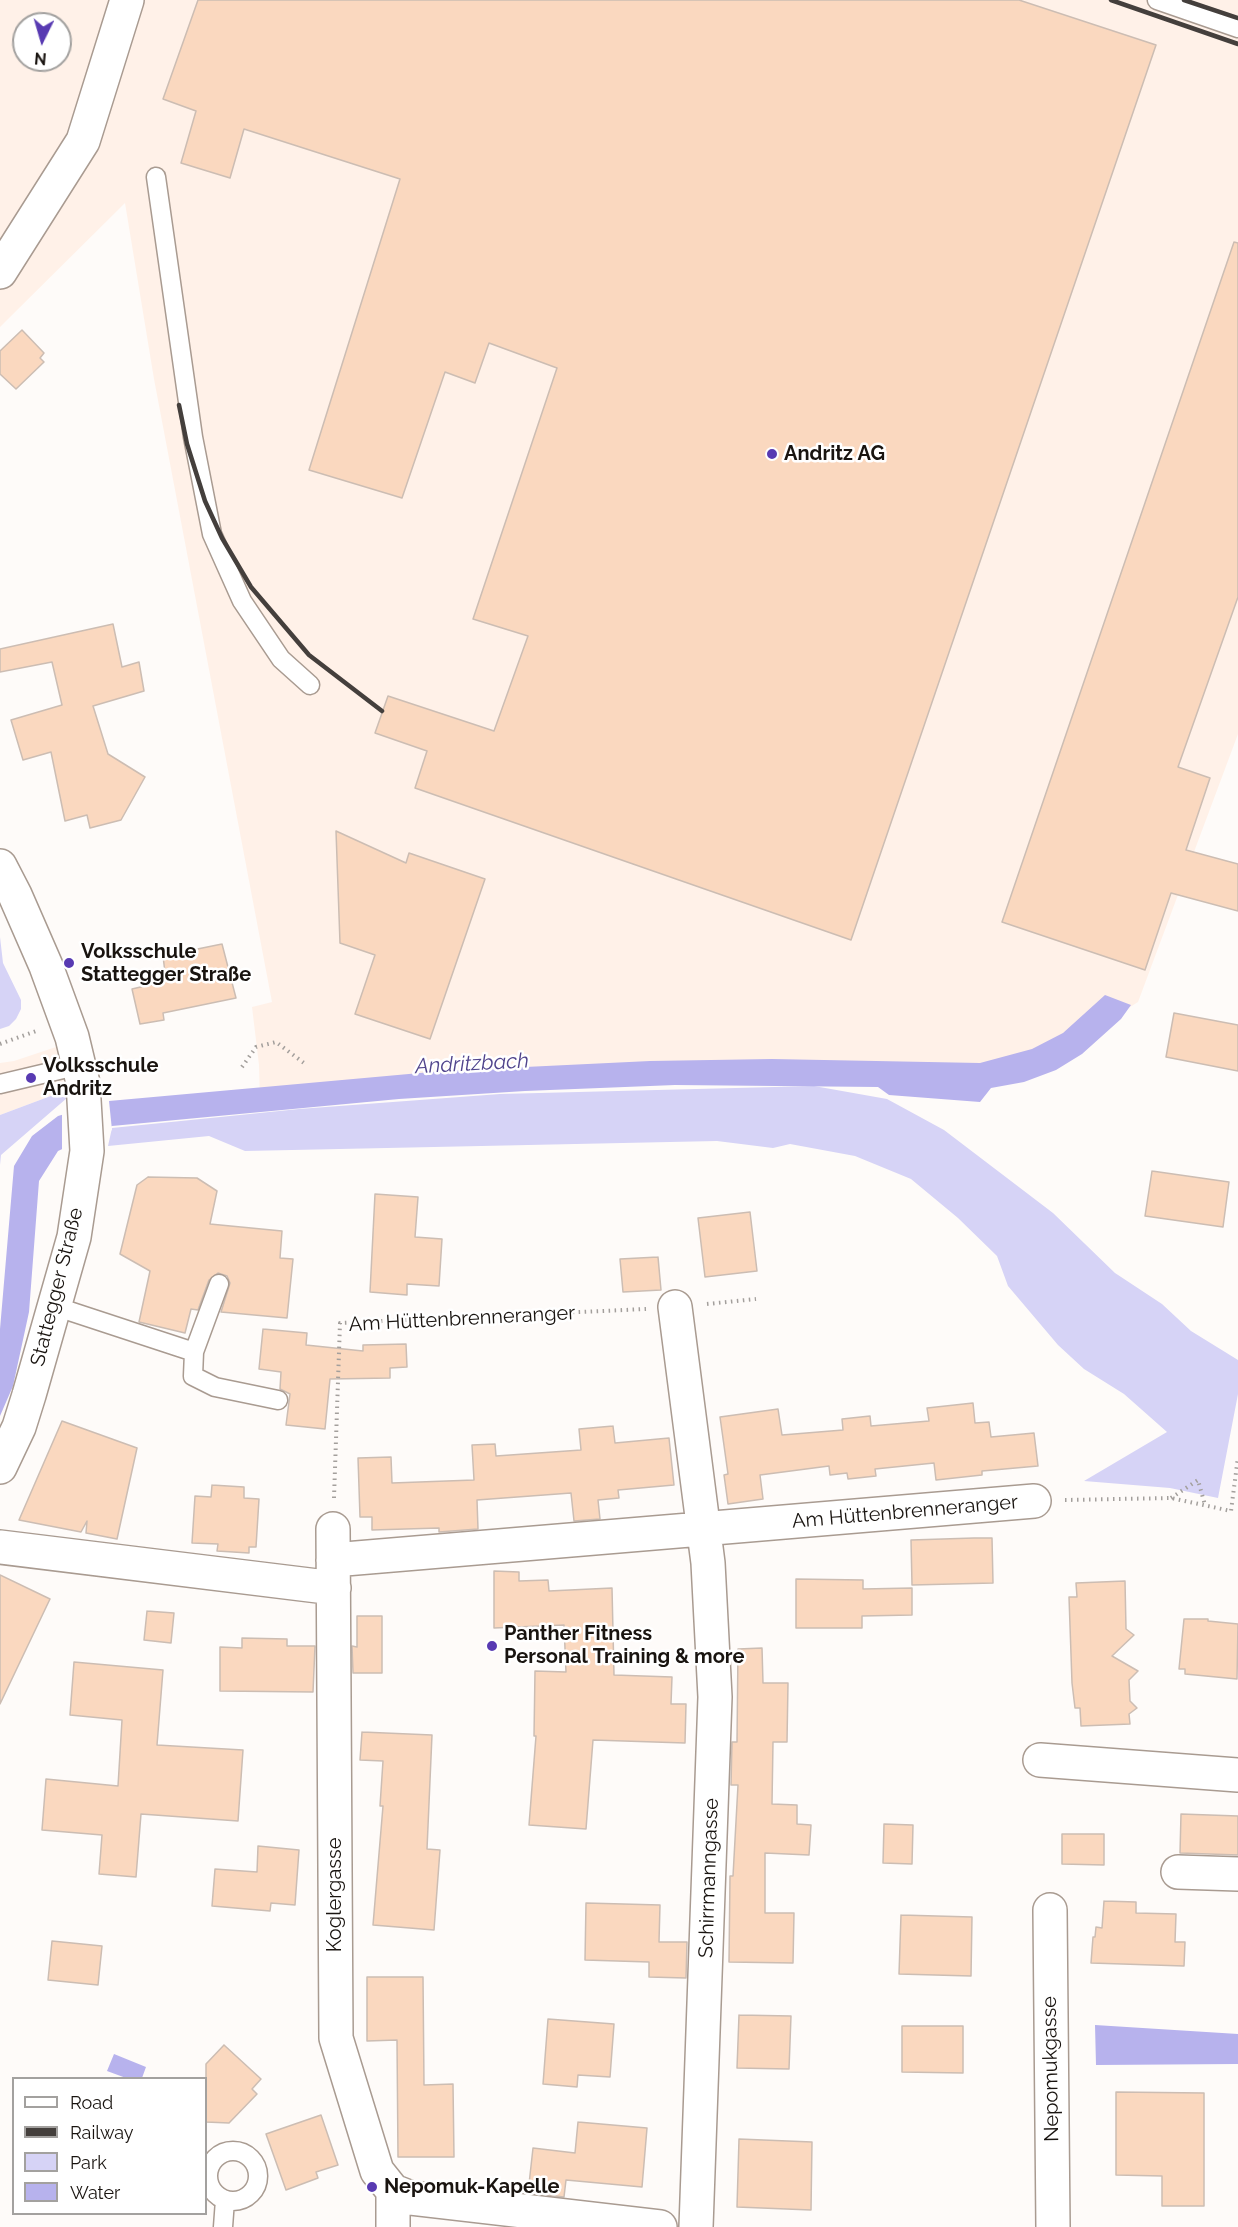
<!DOCTYPE html>
<meta charset="utf-8">
<style>
body{margin:0}
#map{position:relative;width:1238px;height:2227px;overflow:hidden;background:#fefbf9;font-family:Raleway,sans-serif}
canvas{display:block}
.legend{position:absolute;left:12px;top:2077px;width:195px;height:138px;box-sizing:border-box;background:#fff;border:2px solid #a3a19f;margin:0;padding:8px 10px;list-style:none;font-size:18px;color:#191410}
.legend li{display:flex;align-items:center;gap:12px;height:30px}
.legend b{width:30px;border:2px solid #a3a19f}
.north{position:absolute;left:12px;top:12px;width:60px;height:60px;box-sizing:border-box;background:#fff;border:2px solid #a3a19f;border-radius:50%;rotate:185deg;font-size:16px;font-weight:700;line-height:24px;text-align:center;color:#191410}
.north::after{content:'';display:block;margin:auto;width:21px;height:27px;background:#583ab2;clip-path:polygon(50% 0,100% 100%,50% 72%,0 100%)}
</style>
<div id="map">
<canvas width="1238" height="2227"></canvas>
<ul class="legend">
<li><b style="height:8px;background:#fff"></b>Road</li>
<li><b style="height:8px;background:#443f3c"></b>Railway</li>
<li><b style="height:16px;background:#d6d3f6"></b>Park</li>
<li><b style="height:16px;background:#b7b2ed"></b>Water</li>
</ul>
<div class="north">N</div>
</div>
<script>
const context = document.querySelector('canvas').getContext('2d');
context.lineJoin = 'round';
function fill(path, color) {
  context.fillStyle = color;
  context.fill(path, 'evenodd');
}
function shape(rows) {
  const path = new Path2D();
  for (const r of rows) {
    if (r.length === 3) {
      path.moveTo(r[0] + r[2], r[1]);
      path.arc(r[0], r[1], r[2], 0, 2 * Math.PI);
      continue;
    }
    path.moveTo(r[0], r[1]);
    for (let i = 2; i < r.length; i += 2) path.lineTo(r[i], r[i + 1]);
  }
  return path;
}
function strokePath(path, color, width, dash) {
  context.strokeStyle = color;
  context.lineWidth = width;
  context.lineCap = dash ? 'butt' : 'round';
  context.setLineDash(dash || []);
  context.stroke(path);
}
function label(font, color, halo, rows, align = 'center') {
  context.font = font + ' Raleway,sans-serif';
  context.lineWidth = 5;
  context.setLineDash([]);
  context.textBaseline = 'middle';
  context.strokeStyle = halo;
  context.fillStyle = color;
  for (const [text, x, y, turn = 0] of rows) {
    context.save();
    context.translate(x, y);
    context.rotate((+turn || 0) * Math.PI / 180);
    context.textAlign = isNaN(turn) ? turn : align;
    if (halo) context.strokeText(text, 0, 0);
    context.fillText(text, 0, 0);
    context.restore();
  }
}
fill(shape([
 [0,0,1238,0,1238,734,1138,1002,1065,1049,1031,1064,260,1100,259,1065,252,1007,272,1002,154,379,125,203,0,327],
 [24,24,60,24,60,60,24,60],
 [56,1047,67,1098,56,1094,0,1115,0,1063,14,1061]
]), '#fff1e8');
fill(shape([
 [0,937,3,963,21,1000,21,1009,16,1019,9,1026,0,1029],
 [814,1086,887,1099,944,1130,1053,1213,1115,1273,1162,1304,1191,1331,1238,1360,1238,1394,1218,1498,1170,1488,1084,1481,1167,1432,1124,1394,1084,1369,1058,1345,1008,1286,997,1256,958,1218,911,1179,855,1156,790,1144,773,1148,717,1141,245,1151,209,1136,108,1146,112,1128,299,1109,500,1094],
 [56,1094,67,1098,1,1155,0,1165,0,1115]
]), '#d6d3f6');
fill(shape([
 [1105,995,1131,1005,1121,1019,1082,1054,1056,1070,1024,1082,991,1088,980,1102,889,1095,878,1087,675,1085,525,1091,399,1099,112,1126,58,1151,39,1181,29,1312,13,1386,0,1416,0,1329,14,1166,32,1136,58,1116,109,1101,442,1071,650,1061,772,1059,980,1063,1032,1049,1063,1033],
 [1095,2025,1238,2034,1238,2064,1096,2065],
 [114,2054,146,2067,142,2078,126,2078,107,2071]
]), '#b7b2ed');
fill(shape([
 [105,1099,109,1101,112,1130,62,1152,62,1112]
]), '#fefbf9');
const building = shape([
 [198,0,1019,0,1156,45,851,940,415,788,427,751,375,733,388,696,494,731,528,636,473,619,557,368,489,343,475,383,445,372,402,498,309,470,400,179,244,129,230,178,181,163,196,111,163,99,198,0],
 [1234,242,1238,243,1238,597,1178,767,1210,778,1186,850,1238,864,1238,911,1171,893,1145,970,1002,922,1234,242],
 [22,330,44,353,40,358,44,362,16,389,0,374,0,351,22,330],
 [113,624,122,667,139,662,144,691,93,706,108,754,145,777,121,820,90,828,87,815,65,821,51,752,23,760,11,720,62,705,52,662,0,672,0,649,113,624],
 [336,831,406,863,409,853,485,879,430,1039,355,1014,375,955,340,943,336,831],
 [222,944,236,998,163,1013,164,1020,140,1024,132,989,166,981,163,956,222,944],
 [1174,1013,1238,1025,1238,1071,1166,1057,1174,1013],
 [1152,1171,1229,1182,1223,1227,1145,1216,1152,1171],
 [148,1177,197,1178,217,1191,210,1224,282,1231,280,1258,293,1259,287,1318,221,1312,230,1283,227,1276,218,1273,209,1280,198,1310,191,1309,185,1333,139,1322,150,1271,120,1254,137,1185,148,1177],
 [375,1194,418,1197,415,1237,442,1239,439,1286,407,1284,407,1295,370,1292,375,1194],
 [750,1212,757,1271,705,1277,698,1218,750,1212],
 [658,1257,661,1290,623,1292,620,1259,658,1257],
 [263,1329,307,1333,306,1345,363,1351,363,1345,406,1344,407,1367,390,1368,390,1378,330,1379,325,1429,286,1425,290,1394,280,1389,281,1372,259,1369,263,1329],
 [973,1403,975,1423,989,1422,991,1437,1034,1433,1038,1466,982,1471,982,1475,936,1480,934,1463,875,1469,876,1476,848,1479,847,1473,830,1475,829,1466,760,1475,763,1499,728,1504,724,1475,728,1474,720,1417,778,1409,782,1435,843,1430,842,1419,870,1416,871,1426,929,1421,927,1408,973,1403],
 [62,1421,137,1448,117,1539,86,1533,87,1521,81,1532,19,1520,62,1421],
 [613,1426,615,1443,669,1438,674,1485,618,1490,619,1498,598,1500,600,1519,574,1521,571,1493,477,1500,478,1529,439,1532,439,1528,372,1530,372,1517,360,1517,358,1458,391,1457,392,1483,474,1480,472,1445,495,1444,496,1456,581,1450,579,1429,613,1426],
 [212,1485,244,1487,244,1498,259,1499,256,1547,249,1547,249,1553,217,1551,218,1544,192,1543,195,1496,211,1497,212,1485],
 [974,1538,992,1538,993,1583,912,1585,911,1540,974,1538],
 [494,1571,519,1572,519,1581,548,1580,549,1591,612,1588,614,1675,672,1677,671,1704,686,1704,685,1743,593,1740,586,1829,529,1825,536,1736,534,1736,535,1671,566,1672,564,1625,494,1628,494,1571],
 [0,1575,50,1599,0,1704,0,1575],
 [796,1579,863,1580,863,1589,912,1588,912,1615,862,1616,862,1628,796,1628,796,1579],
 [1125,1581,1126,1629,1134,1635,1112,1656,1138,1671,1129,1680,1130,1701,1137,1708,1129,1714,1130,1724,1081,1726,1080,1708,1075,1708,1072,1683,1069,1597,1077,1597,1076,1583,1125,1581],
 [147,1611,174,1613,171,1643,144,1640,147,1611],
 [357,1616,382,1616,382,1673,353,1673,352,1646,357,1647,357,1616],
 [1184,1619,1208,1619,1208,1621,1238,1624,1237,1679,1185,1674,1185,1669,1179,1669,1184,1619],
 [242,1638,287,1639,287,1646,315,1646,313,1692,220,1691,220,1647,242,1648,242,1638],
 [762,1648,763,1683,788,1683,787,1742,773,1742,772,1804,797,1805,797,1824,811,1825,809,1855,765,1853,765,1913,794,1913,793,1963,729,1962,730,1876,733,1876,738,1785,731,1785,732,1742,737,1742,738,1649,762,1648],
 [74,1662,163,1670,157,1745,243,1750,238,1821,141,1814,136,1877,99,1874,102,1835,42,1830,46,1779,118,1786,122,1720,70,1715,74,1662],
 [362,1732,432,1735,427,1849,440,1850,434,1930,373,1925,383,1806,380,1806,383,1761,360,1760,362,1732],
 [1181,1814,1238,1816,1238,1855,1180,1853,1181,1814],
 [884,1824,913,1825,912,1864,883,1863,884,1824],
 [1062,1834,1104,1834,1104,1865,1062,1864,1062,1834],
 [258,1846,299,1850,295,1905,271,1903,270,1911,212,1906,215,1869,257,1872,258,1846],
 [1104,1901,1136,1902,1136,1913,1176,1914,1175,1942,1185,1942,1184,1966,1091,1963,1093,1937,1095,1937,1096,1927,1102,1928,1104,1901],
 [586,1903,660,1905,659,1942,687,1942,686,1978,649,1977,649,1962,585,1960,586,1903],
 [901,1915,972,1917,971,1976,899,1974,901,1915],
 [52,1941,102,1946,98,1985,48,1980,52,1941],
 [367,1977,423,1977,424,2085,453,2084,454,2157,398,2157,397,2040,367,2041,367,1977],
 [739,2015,791,2016,789,2069,737,2068,739,2015],
 [548,2019,614,2024,610,2077,578,2075,577,2087,543,2084,548,2019],
 [902,2026,963,2026,963,2073,902,2072,902,2026],
 [224,2045,261,2079,252,2089,257,2094,229,2123,206,2122,206,2064,224,2045],
 [1116,2092,1204,2093,1204,2206,1162,2206,1162,2176,1116,2175,1116,2092],
 [321,2115,338,2165,316,2172,318,2178,286,2190,266,2134,321,2115],
 [578,2122,647,2128,642,2187,566,2180,564,2197,528,2193,533,2148,575,2153,578,2122],
 [739,2139,812,2142,811,2210,737,2207,739,2139]
]);
fill(building, '#fad8bf');
strokePath(building, '#ccbdb3', 1.5);
const service = shape([
 [1157,0,1238,28],
 [156,177,193,437,212,534,242,601,281,659,310,685],
 [0,1084,80,1065],
 [54,1306,194,1352,193,1376,215,1387,278,1400],
 [194,1352,219,1284],
 [233,2176,25],
 [223,2227,225,2200]
]);
const minor = shape([
 [675,1307,708,1563,715,1697,696,2227],
 [333,1529,336,2038,377,2171,393,2191,411,2198,660,2227],
 [0,1547,334,1588],
 [333,1560,1034,1501],
 [1040,1760,1238,1775],
 [1178,1872,1238,1874],
 [1050,1910,1053,2227],
 [393,2227,393,2191]
]);
const tertiary = shape([
 [0,272,83,141,127,0],
 [0,866,15,895,46,966,72,1037,83,1083,87,1151,74,1237,29,1395,19,1427,0,1467]
]);
strokePath(service, '#a99b91', 21);
strokePath(minor, '#a99b91', 36);
strokePath(tertiary, '#a99b91', 36);
strokePath(shape([
 [0,1044,36,1031],
 [242,1067,256,1047,276,1042,304,1063],
 [707,1304,756,1299],
 [334,1498,340,1323,646,1309],
 [1171,1498,1198,1480,1205,1505],
 [1065,1500,1171,1498,1231,1511,1238,1457]
]), '#a39f9c', 4, [1.5, 4.5]);
strokePath(service, '#fff', 18);
strokePath(minor, '#fff', 33);
strokePath(tertiary, '#fff', 33);
strokePath(shape([
 [1111,0,1238,44],
 [1184,0,1238,18],
 [179,405,187,444,205,501,222,538,251,587,309,655,382,711]
]), '#443f3c', 4.5);
for (const [x, y, r, color] of [
 [772,454,6,"#583ab2"],
 [69,963,6,"#583ab2"],
 [31,1078,6,"#583ab2"],
 [492,1646,6,"#583ab2"],
 [372,2187,6,"#583ab2"]
]) {
  const dot = new Path2D();
  dot.arc(x, y, r, 0, 2 * Math.PI);
  context.fillStyle = color;
  context.fill(dot);
  strokePath(dot, '#fff', 2);
}
label('bold 20px', '#191410', '#fff', [
 ["Andritz AG",784,454],
 ["Volksschule",81,952],
 ["Stattegger Straße",81,975],
 ["Volksschule",43,1066],
 ["Andritz",43,1089],
 ["Panther Fitness",504,1634],
 ["Personal Training & more",504,1657],
 ["Nepomuk-Kapelle",384,2187]
], 'left');
label('20px', '#191410', '#fff', [
 ["Stattegger Straße",57,1287,-76],
 ["Am Hüttenbrenneranger",462,1319,-3],
 ["Am Hüttenbrenneranger",905,1512,-5],
 ["Schirrmanngasse",709,1878,-88],
 ["Koglergasse",335,1895,-90],
 ["Nepomukgasse",1051,2069,-91]
]);
label('italic 21px', '#50448c', '#fff', [
 ["Andritzbach",472,1064,-3]
]);
</script>
